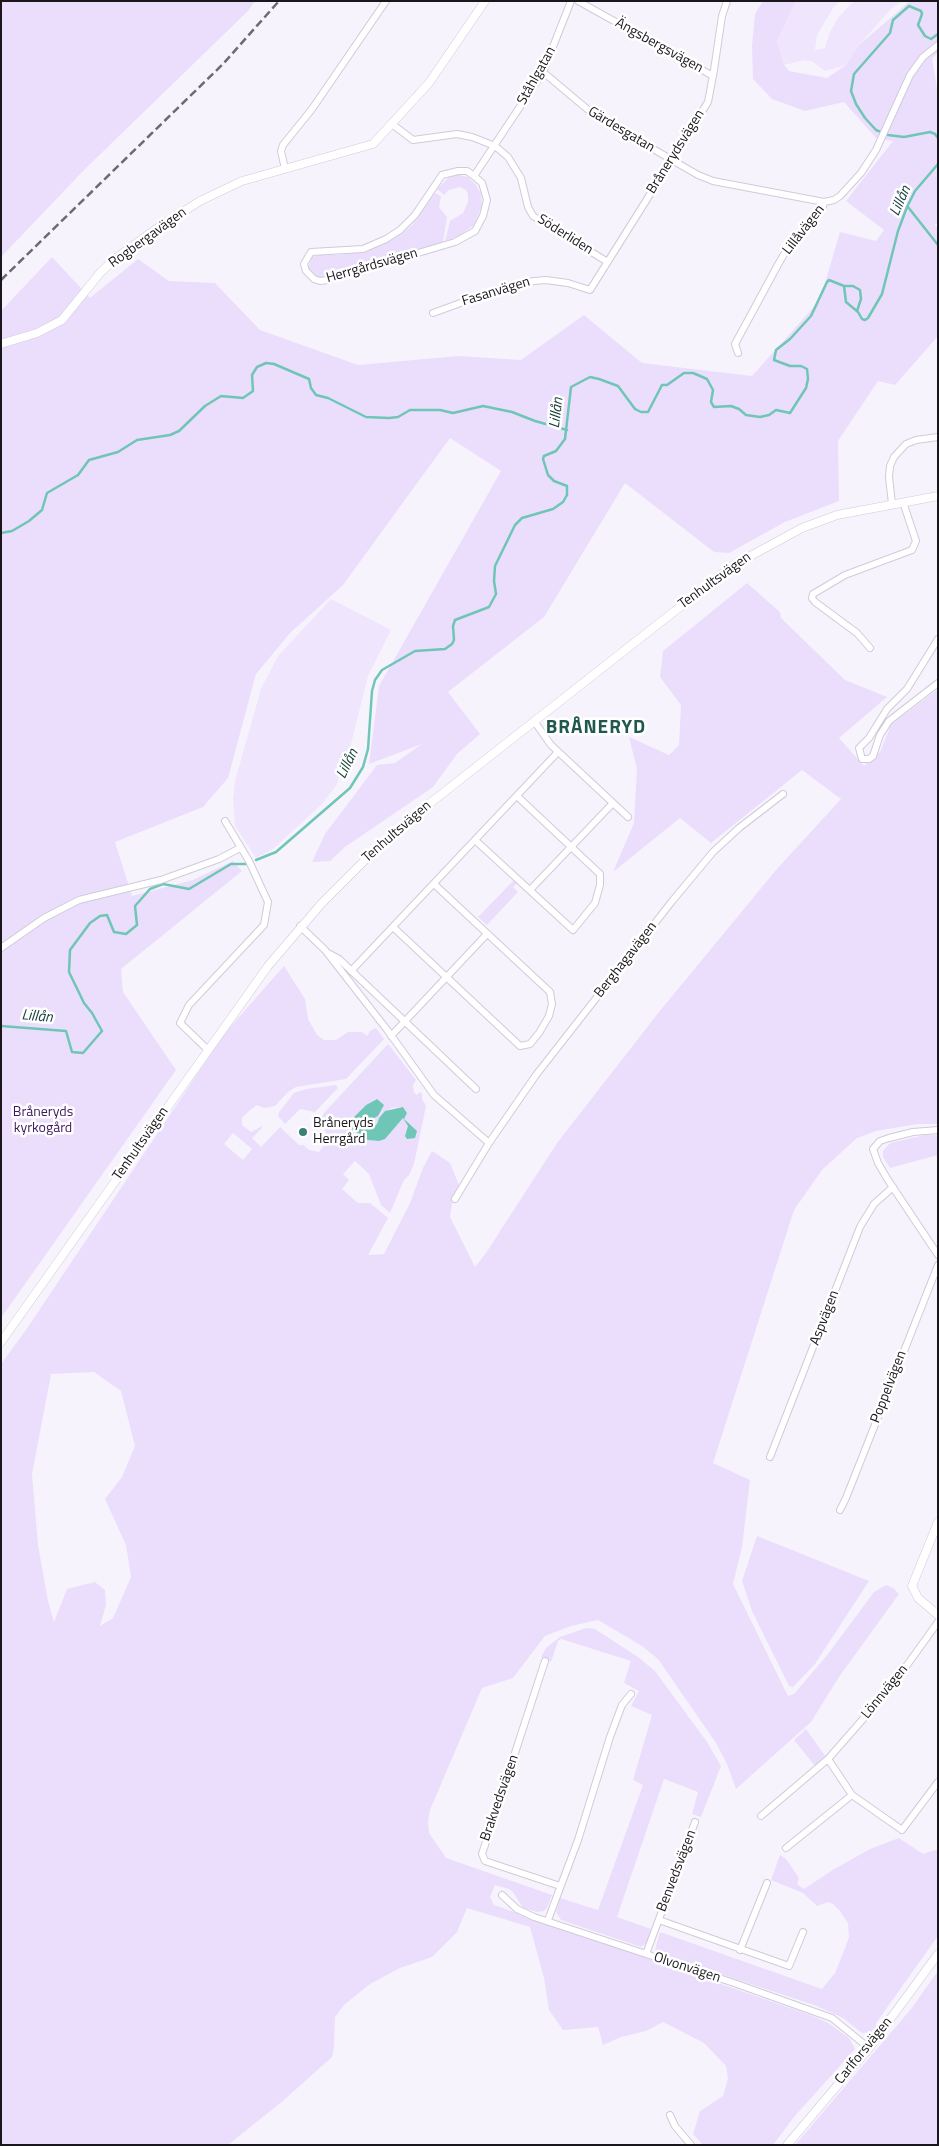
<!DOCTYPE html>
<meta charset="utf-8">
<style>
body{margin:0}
#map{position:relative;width:939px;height:2146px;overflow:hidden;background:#f7f3fd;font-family:"Titillium Web",sans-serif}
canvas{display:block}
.frame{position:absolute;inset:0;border:2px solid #19161c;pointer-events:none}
</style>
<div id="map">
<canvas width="939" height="2146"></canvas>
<div class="frame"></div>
</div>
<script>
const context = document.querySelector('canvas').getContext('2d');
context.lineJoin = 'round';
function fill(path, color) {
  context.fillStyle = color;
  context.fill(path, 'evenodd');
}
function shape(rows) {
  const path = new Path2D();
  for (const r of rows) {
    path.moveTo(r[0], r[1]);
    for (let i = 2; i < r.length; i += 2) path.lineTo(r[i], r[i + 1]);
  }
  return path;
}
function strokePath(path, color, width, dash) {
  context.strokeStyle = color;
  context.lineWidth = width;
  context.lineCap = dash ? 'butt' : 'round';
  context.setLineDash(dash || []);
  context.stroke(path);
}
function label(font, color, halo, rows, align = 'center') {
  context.font = font + ' "Titillium Web",sans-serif';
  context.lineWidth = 5;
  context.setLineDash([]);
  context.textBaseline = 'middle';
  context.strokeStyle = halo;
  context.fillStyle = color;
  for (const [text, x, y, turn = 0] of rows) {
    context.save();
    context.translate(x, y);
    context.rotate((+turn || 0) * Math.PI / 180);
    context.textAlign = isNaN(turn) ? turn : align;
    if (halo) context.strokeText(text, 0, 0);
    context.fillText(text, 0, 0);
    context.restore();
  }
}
fill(shape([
 [796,1,840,1,833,8,817,35,815,50,825,48,830,32,838,18,854,1,902,1,892,8,859,45,846,65,825,71,813,62,805,60,784,65,777,41],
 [331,599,391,630,368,676,349,752,336,786,322,804,273,849,256,858,235,826,233,799,235,781,261,689,278,656]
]), '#efe5fd');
fill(shape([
 [1,1,255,1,248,11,85,169,1,257],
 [763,1,796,1,777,41,784,65,789,71,827,78,846,65,859,45,910,1,938,1,938,53,932,58,938,94,938,222,935,225,938,228,938,336,895,385,878,381,838,441,839,501,785,522,729,553,714,552,625,483,544,617,448,692,480,734,457,754,433,787,345,847,330,861,312,862,325,834,377,765,395,763,422,744,369,764,379,686,501,471,450,438,343,585,290,633,256,674,228,778,203,807,115,842,132,896,193,880,233,861,242,871,121,969,123,992,176,1070,1,1318,1,311,52,257,90,298,138,259,169,281,215,283,260,330,358,365,458,356,521,360,584,315,642,363,752,376,820,300,840,232,876,241,884,230,846,201,893,141,876,138,844,102,805,111,772,99,753,79,752,46,755,14],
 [455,174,468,177,476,185,481,194,482,206,474,225,459,236,445,241,450,221,463,213,468,202,468,194,466,190,460,187,449,190,444,195,437,189,450,176],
 [435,193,441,196,439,207,447,217,443,242,321,279,311,273,308,268,312,257,323,254,339,255,369,250,384,244,403,233,412,225],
 [747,583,780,612,781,618,845,680,887,697,839,738,864,766,880,752,891,725,938,689,938,1124,917,1124,876,1131,857,1138,822,1170,794,1210,713,1463,750,1480,742,1547,733,1584,788,1696,794,1694,828,1654,874,1592,886,1585,893,1588,899,1594,839,1677,811,1722,736,1789,727,1764,716,1743,658,1659,642,1646,598,1620,571,1626,545,1636,513,1678,482,1688,430,1810,428,1821,429,1833,446,1858,552,1895,547,1908,544,1911,537,1912,523,1908,513,1892,509,1889,495,1885,490,1897,494,1905,813,2016,830,2024,849,2038,855,2049,794,2117,773,2145,703,2145,693,2134,700,2111,723,2096,728,2079,726,2066,704,2043,663,2022,646,2031,621,2037,603,2045,598,2027,563,2030,549,2010,544,1978,530,1927,467,1908,457,1932,432,1957,400,1968,370,1984,344,2005,335,2017,334,2047,332,2057,284,2100,228,2145,1,2145,1,1364,28,1327,224,1034,284,966,305,999,308,1019,317,1035,324,1040,336,1040,348,1032,362,1032,367,1036,370,1031,376,1028,384,1039,346,1079,296,1087,288,1092,275,1106,264,1108,257,1105,249,1111,242,1118,242,1125,251,1132,262,1126,262,1128,252,1138,261,1147,280,1127,299,1145,303,1145,309,1150,319,1152,324,1145,319,1143,326,1133,321,1120,323,1114,388,1044,416,1080,413,1085,414,1092,417,1095,420,1092,422,1094,422,1099,426,1106,414,1164,409,1175,404,1180,390,1213,381,1205,369,1174,355,1161,343,1174,349,1180,342,1189,358,1203,370,1203,388,1218,368,1255,384,1254,410,1203,423,1168,432,1151,450,1163,459,1185,452,1203,450,1217,475,1267,486,1253,557,1143,659,1012,776,870,841,799,802,770,711,843,680,818,613,872,634,823,637,769,629,737,669,755,679,745,681,705,660,677,663,651],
 [376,1099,383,1105,378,1116,369,1121,372,1126,378,1123,379,1118,386,1111,392,1108,403,1107,407,1113,385,1138,380,1141,370,1140,357,1135,351,1127,355,1117,366,1105],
 [233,1133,252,1149,243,1160,224,1144],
 [94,1372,121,1391,135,1446,122,1477,105,1499,126,1545,131,1577,113,1618,100,1626,106,1605,105,1590,95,1582,67,1589,54,1622,48,1601,38,1545,32,1474,51,1374],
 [514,880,517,883,513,887,518,892,487,925,478,917],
 [336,1085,338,1088,315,1112,300,1109,285,1124,278,1116,279,1112,294,1093,306,1089],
 [925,1135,938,1135,938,1155,890,1168,883,1157,883,1151,890,1143],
 [757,1536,869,1581,815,1664,793,1687,789,1686,752,1611,742,1581],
 [586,1628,595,1629,638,1657,655,1671,707,1742,721,1766,701,1817,692,1814,698,1792,664,1779,617,1917,651,1929,647,1943,641,1947,561,1920,556,1912,560,1898,598,1910,643,1785,633,1780,652,1715,631,1706,639,1691,624,1683,631,1661,561,1639,558,1641,551,1662,541,1657,546,1648,560,1637],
 [806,1729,826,1757,815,1766,794,1740],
 [899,1838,923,1854,938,1849,938,1936,876,2023,876,2029,874,2032,862,2033,843,2018,817,2006,660,1954,655,1950,660,1932,822,1989,835,1973,844,1951,849,1937,848,1923,839,1910,833,1904,828,1902,817,1906,803,1893,771,1880,780,1855,786,1859,799,1878,797,1884,804,1889,831,1871,870,1849],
 [938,1971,938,2145,795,2145,911,2009]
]), '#ebdefc');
fill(shape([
 [377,1099,384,1105,378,1116,369,1121,370,1125,373,1126,377,1124,379,1118,385,1111,403,1107,407,1113,404,1119,417,1131,415,1138,407,1139,405,1136,408,1126,403,1118,385,1139,379,1141,368,1140,353,1131,351,1126,354,1117,366,1105]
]), '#6fc6b6');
strokePath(shape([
 [938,34,931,39,925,36,918,25,922,14,921,11,909,6,893,20,890,33,854,74,851,91,856,104,865,118,876,130,888,135,904,137,930,132,935,134,938,138],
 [908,207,938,245],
 [844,286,853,286,860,290,861,299,857,311],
 [1,533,12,531,29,521,42,510,47,493,78,475,89,460,118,452,137,440,170,435,179,431,205,406,221,396,243,398,253,391,252,375,257,367,266,363,274,364,309,379,311,388,316,395,328,398,366,417,389,418,398,417,410,410,440,410,453,413,483,406,512,412,535,421,567,430],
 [256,860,276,852,350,788,363,767,368,749,372,691,375,680,382,670,415,651,445,649,452,644,454,640,453,626,455,620,489,607,496,594,494,581,495,566,515,525,522,518,553,509,563,502,567,495,567,486,554,481,548,475,543,459,544,456,556,451,565,439,571,387,590,377,599,379,618,386,635,409,641,412,648,412,662,385,667,385,684,373,693,373,707,379,713,390,711,402,714,407,731,406,739,409,746,415,760,417,769,415,776,410,790,413,806,388,808,379,807,369,801,366,790,366,774,360,776,350,790,339,811,316,827,282,829,280,844,286,846,302,858,312,862,319,865,320,868,318,882,294,898,231,907,207,915,191,938,164],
 [1,1026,66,1031,72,1052,83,1053,102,1031,92,1013,84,1003,69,972,70,950,90,923,100,916,107,915,114,932,126,934,137,925,135,906,150,889,163,884,189,889,231,864,246,864]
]), '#6fc6b6', 2.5);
const minor = shape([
 [578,1,713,76],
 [543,72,593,114,698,175,713,181,824,202,834,200,840,196,861,173,876,150,910,75,923,57,938,45],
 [392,124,413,140,457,134,472,137,495,146,508,157,521,178,528,207,533,216,606,261],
 [285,169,281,151,283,145,312,109,386,1],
 [474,176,467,171,458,171,442,175,415,215,400,230,386,239,363,249,311,252,304,264,306,271,314,279,320,281,328,280,455,242,475,231,483,216,487,200,482,183,474,176,543,72,571,1],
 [433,313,496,290,534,281,546,280,568,283,590,290,708,102,714,70,722,16,727,1],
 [738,353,735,344,780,261,790,244,823,207,824,202],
 [892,504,889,477,890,466,894,457,906,444,916,440,938,437],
 [938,639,907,689,887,709,869,738,859,748,862,759,869,759,873,756,880,735,889,721,938,683],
 [870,648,857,633,815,602,812,598,813,594,845,575,912,550,916,541,903,502],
 [534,721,551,745,628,817],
 [475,840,573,930,595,903,600,885,600,874,518,797],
 [530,890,613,803],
 [300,926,325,950,388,1031,434,1095,489,1143],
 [393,927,520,1046,530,1044,539,1033,549,1016,552,1004,550,992,434,884],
 [1,948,44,918,79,900,161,880,219,859,240,848],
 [330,954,339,959,476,1089],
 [351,971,558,752],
 [391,1036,487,934],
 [207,1049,180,1023,189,1005,264,925,268,902,249,861,225,821],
 [938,1130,913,1132,889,1138,880,1141,873,1149,878,1163,888,1180,938,1255],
 [455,1199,489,1143,536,1075,673,900,713,852,739,828,783,794],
 [770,1457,860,1227,874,1204,893,1187],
 [840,1510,846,1498,938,1265],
 [938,1622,892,1686,828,1759,852,1795,902,1830,938,1782],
 [545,1661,482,1854,485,1861,560,1886],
 [761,1816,828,1759],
 [786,1848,852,1795],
 [502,1895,517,1909,534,1917,734,1983,832,2018,869,2048],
 [548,1920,578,1840,610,1737,622,1705,631,1694],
 [659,1920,789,1966,803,1932],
 [740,1950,767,1883],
 [646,1954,695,1822],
 [670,2115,675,2126,691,2145]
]);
const tertiary = shape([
 [1,344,37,333,62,320,100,273,115,259,156,229,200,201,242,181,373,144,429,83,485,1],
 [1,1342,268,966,322,903,377,848,429,804,732,566,802,528,837,515,938,496],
 [938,1522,912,1586,918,1598,938,1615],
 [787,2145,869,2048,938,1954]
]);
strokePath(minor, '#d1cada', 8);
strokePath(tertiary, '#d1cada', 9);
strokePath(minor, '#fff', 6);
strokePath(tertiary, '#fff', 8);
strokePath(shape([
 [1,280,223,64,279,1]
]), '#6c6970', 2.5, [8, 4]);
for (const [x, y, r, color] of [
 [303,1132,5,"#3c8074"]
]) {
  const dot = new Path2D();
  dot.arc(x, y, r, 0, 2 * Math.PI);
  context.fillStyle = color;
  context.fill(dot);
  strokePath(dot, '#fff', 2);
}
label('14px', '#19161c', '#fff', [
 ["Ängsbergsvägen",659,46,29],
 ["Ståhlgatan",537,76,-61],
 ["Gärdesgatan",621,130,31],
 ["Brånerydsvägen",676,152,-58],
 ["Lillåvägen",804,230,-52],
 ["Söderliden",565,235,32],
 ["Rogbergavägen",148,238,-36],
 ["Herrgårdsvägen",372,266,-16],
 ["Fasanvägen",496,292,-17],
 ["Tenhultsvägen",715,581,-36],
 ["Tenhultsvägen",397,832,-41],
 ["Berghagavägen",626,960,-52],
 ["Tenhultsvägen",141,1144,-55],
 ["Aspvägen",825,1318,-69],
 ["Poppelvägen",889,1387,-69],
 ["Lönnvägen",885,1692,-51],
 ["Brakvedsvägen",500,1798,-71],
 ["Benvedsvägen",677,1871,-69],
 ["Olvonvägen",687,1968,18],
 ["Carlforsvägen",864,2051,-51]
]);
label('14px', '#3d185d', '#fff', [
 ["Bråneryds",43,1113],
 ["kyrkogård",43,1129]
]);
label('14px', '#19161c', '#fff', [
 ["Bråneryds",313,1124],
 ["Herrgård",313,1140]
], 'left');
label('italic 15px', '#19423b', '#fff', [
 ["Lillån",901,201,-66],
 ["Lillån",557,413,-83],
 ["Lillån",348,764,-64],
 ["Lillån",37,1017,5]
]);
context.letterSpacing = '1px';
label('bold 19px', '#20584e', '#fff', [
 ["BRÅNERYD",596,728]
]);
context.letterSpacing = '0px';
</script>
